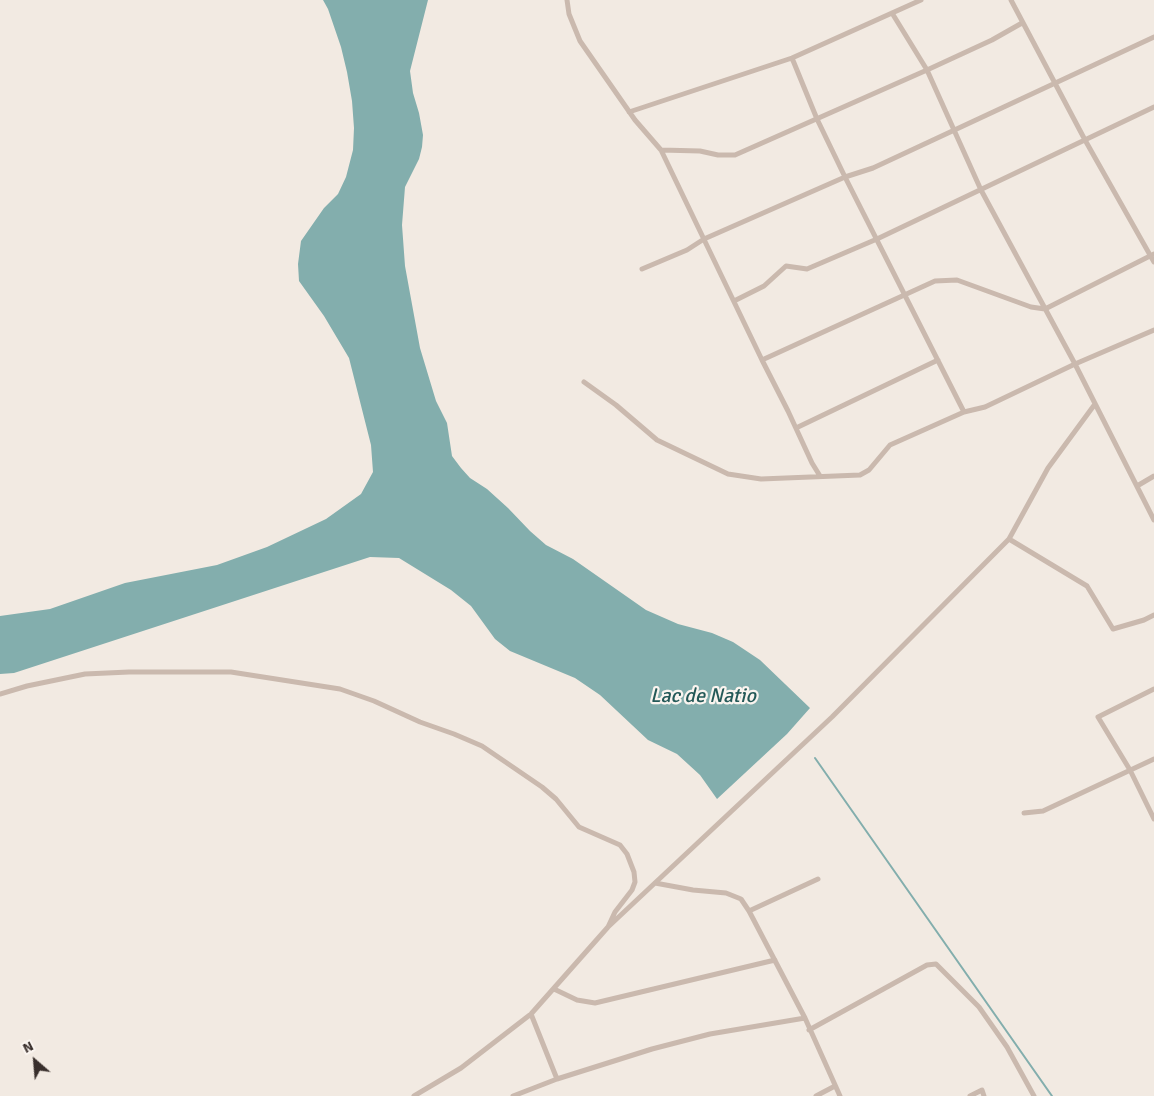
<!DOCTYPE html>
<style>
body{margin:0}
#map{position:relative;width:1154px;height:1096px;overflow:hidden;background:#f2eae2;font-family:Signika,sans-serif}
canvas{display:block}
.north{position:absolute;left:10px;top:1036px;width:50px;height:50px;-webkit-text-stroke:4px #faf4ef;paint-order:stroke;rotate:333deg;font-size:14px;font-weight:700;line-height:20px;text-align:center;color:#392f2c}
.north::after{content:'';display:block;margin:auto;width:18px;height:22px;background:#392f2c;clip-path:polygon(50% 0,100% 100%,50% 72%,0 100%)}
</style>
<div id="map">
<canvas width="1154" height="1096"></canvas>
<div class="north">N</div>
</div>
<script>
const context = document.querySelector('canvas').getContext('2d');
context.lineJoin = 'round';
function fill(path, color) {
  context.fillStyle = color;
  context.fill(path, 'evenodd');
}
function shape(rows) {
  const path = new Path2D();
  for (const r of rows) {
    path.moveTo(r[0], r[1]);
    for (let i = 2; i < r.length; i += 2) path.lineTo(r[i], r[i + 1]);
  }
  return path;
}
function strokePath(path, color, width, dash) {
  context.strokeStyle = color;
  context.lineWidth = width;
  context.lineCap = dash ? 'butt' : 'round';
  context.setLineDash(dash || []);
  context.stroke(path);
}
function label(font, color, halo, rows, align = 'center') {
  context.font = font + ' Signika,sans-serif';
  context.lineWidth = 4.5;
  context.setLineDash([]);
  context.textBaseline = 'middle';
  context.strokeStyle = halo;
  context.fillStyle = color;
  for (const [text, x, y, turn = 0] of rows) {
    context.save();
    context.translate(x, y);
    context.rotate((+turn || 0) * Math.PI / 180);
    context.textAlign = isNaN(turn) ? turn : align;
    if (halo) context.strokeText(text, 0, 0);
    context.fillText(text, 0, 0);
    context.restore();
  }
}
fill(shape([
 [323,0,428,0,410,71,413,93,419,113,423,135,422,147,419,159,405,187,402,225,405,266,420,348,436,401,447,423,452,456,461,468,470,478,487,489,508,508,530,531,546,545,573,559,646,610,678,624,712,633,733,642,760,660,810,708,787,734,717,799,700,775,677,754,648,740,600,695,575,678,510,651,495,639,471,606,451,590,399,558,370,557,14,673,0,674,0,616,50,609,125,583,217,565,267,547,326,519,361,494,373,472,371,445,349,358,324,316,299,281,298,264,301,241,324,208,338,194,346,177,353,150,354,128,352,101,347,72,341,47,328,9]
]), '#83aead');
strokePath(shape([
 [815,758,1052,1096]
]), '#83aead', 2);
strokePath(shape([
 [567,0,569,14,580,41,635,120,661,150,762,360,788,411,812,463,820,476],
 [1011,0,1085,140,1154,262],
 [892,13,927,70,981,190,1075,364,1154,520],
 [792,58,817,119,845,177,964,412],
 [629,112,792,58,921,0],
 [661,150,700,151,718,155,735,155,927,70,992,40,1022,23],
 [642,269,687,250,704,239,845,177,873,168,1154,37],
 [734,301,764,286,786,266,807,269,877,239,1154,107],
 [762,360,935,281,957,280,1031,307,1045,309,1154,254],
 [584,382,616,405,657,440,728,474,761,479,860,475,869,470,890,445,964,412,985,407,1075,364,1154,330],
 [796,428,938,360],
 [1137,486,1154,476],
 [1009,539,1087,586,1113,629,1144,620,1154,615],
 [1154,689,1098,717,1130,770,1154,819],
 [0,694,27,686,85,674,129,672,231,672,340,689,374,701,420,722,454,734,482,746,542,787,556,799,579,827,620,845,627,854,634,872,635,882,632,890,615,912,608,927],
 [1024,813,1043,811,1154,759],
 [655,883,693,890,726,893,741,899,749,911,805,1018,840,1096],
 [749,911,818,879],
 [554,989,577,1000,595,1003,775,960],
 [531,1014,557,1079],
 [809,1030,927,965,936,964,979,1007,1007,1047,1034,1096],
 [414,1096,461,1068,531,1014,608,927,832,717,1009,539,1048,468,1095,404],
 [513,1096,557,1079,652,1049,710,1034,805,1018],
 [816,1096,835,1086],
 [970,1096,982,1090,984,1096]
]), '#cab9ae', 5);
label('italic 20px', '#245958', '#faf4ef', [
 ["Lac de Natio",703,697]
]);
</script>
